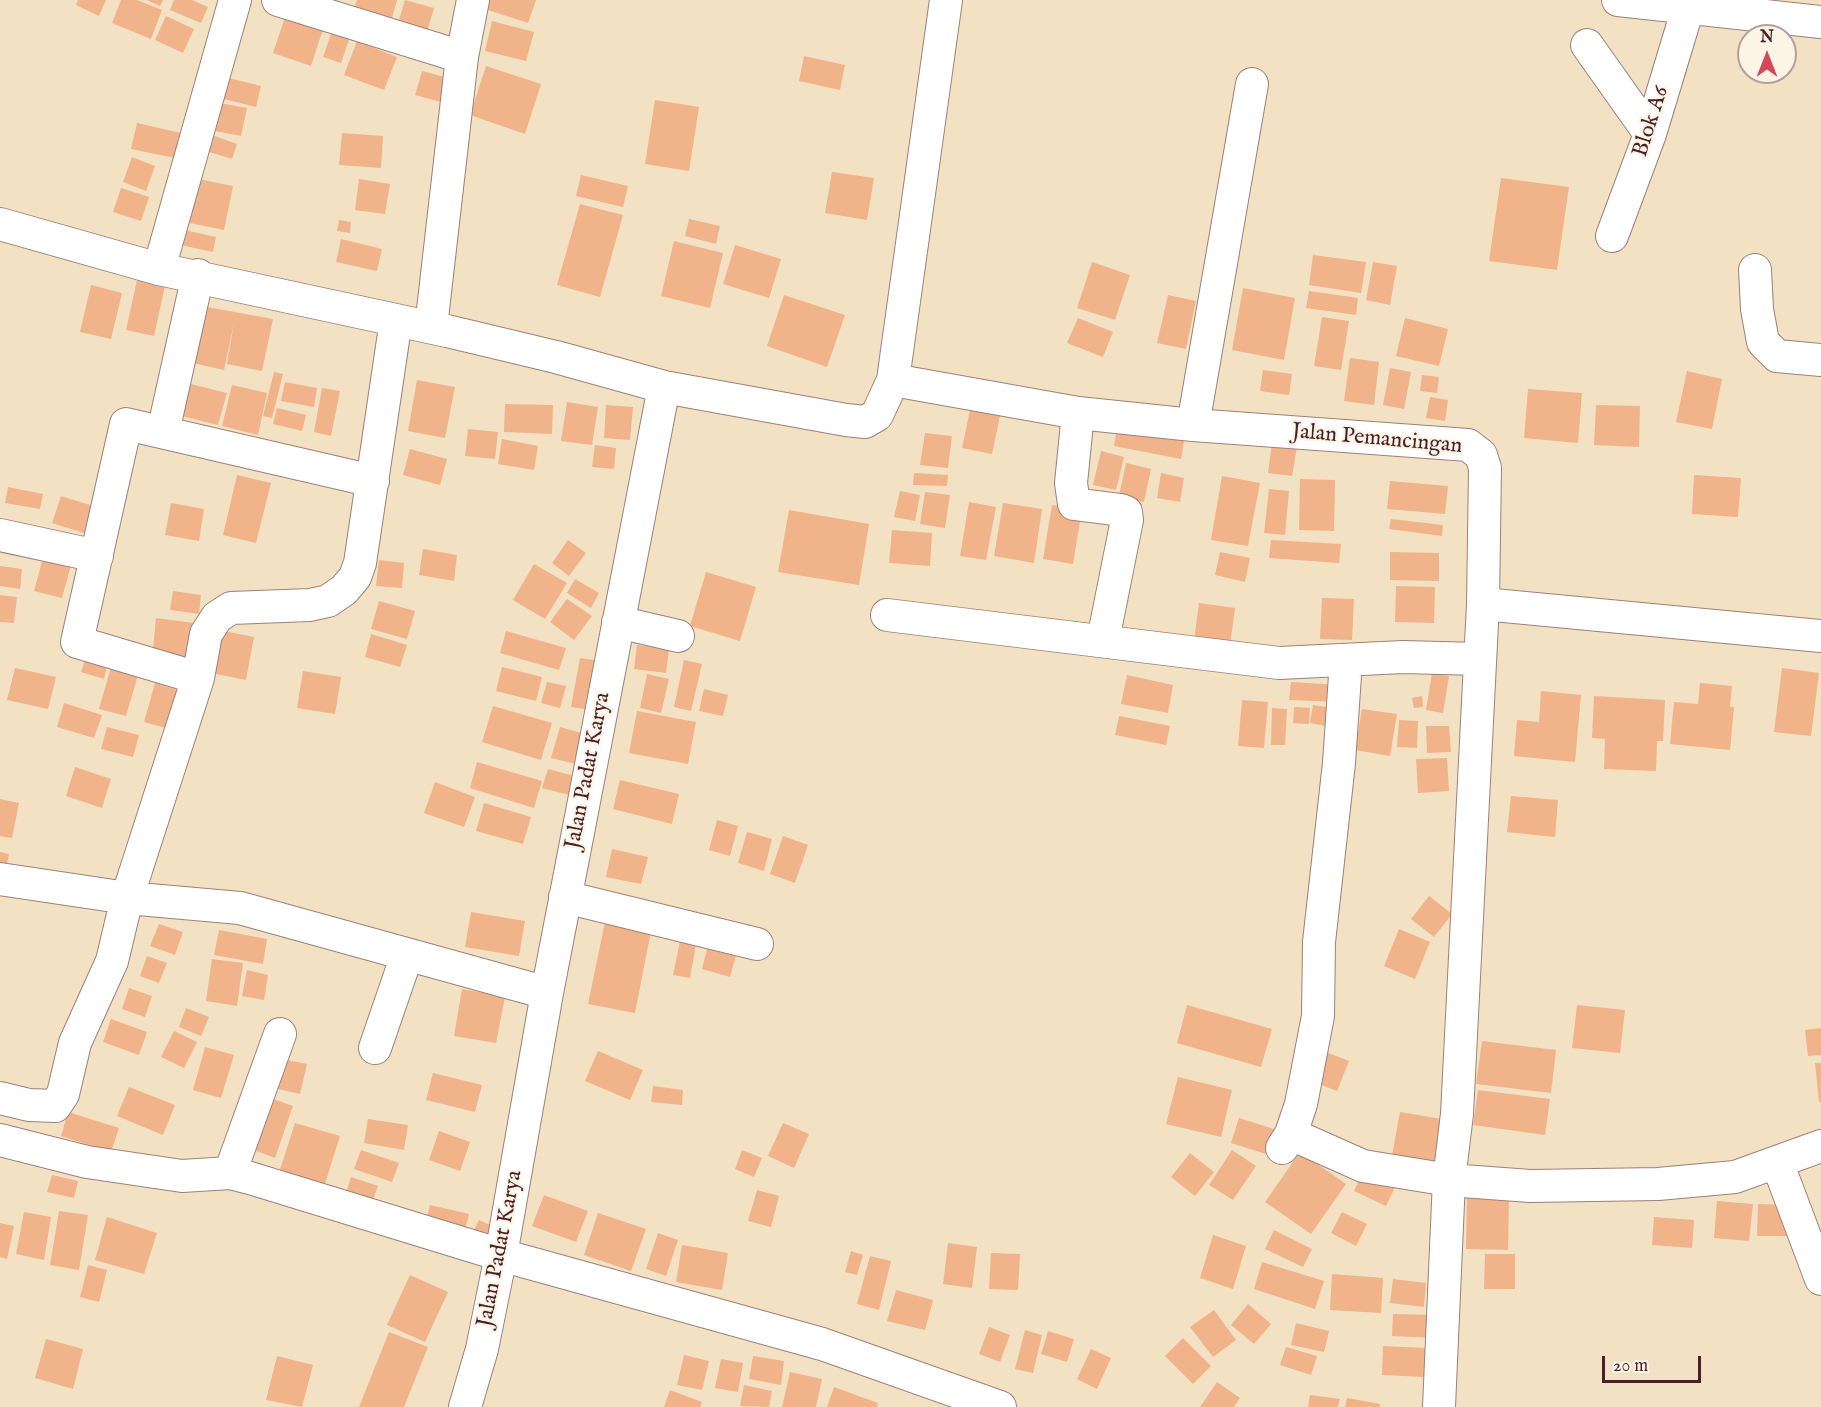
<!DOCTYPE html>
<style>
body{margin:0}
#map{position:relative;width:1821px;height:1407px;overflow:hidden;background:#f3e1c4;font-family:"IM FELL English",serif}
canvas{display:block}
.north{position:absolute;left:1737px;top:24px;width:60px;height:60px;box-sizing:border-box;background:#fcf5e5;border:2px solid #b59f9b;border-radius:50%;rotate:0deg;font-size:16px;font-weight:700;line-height:24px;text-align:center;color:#4a1f2b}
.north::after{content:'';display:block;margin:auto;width:21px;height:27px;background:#d1495b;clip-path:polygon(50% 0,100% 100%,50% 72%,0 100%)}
.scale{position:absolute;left:1602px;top:1356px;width:99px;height:27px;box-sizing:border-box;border:3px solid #4a1f2b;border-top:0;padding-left:8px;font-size:18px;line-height:21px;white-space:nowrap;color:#4a1f2b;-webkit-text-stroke:4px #fcf5e5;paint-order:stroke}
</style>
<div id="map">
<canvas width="1821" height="1407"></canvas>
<div class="north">N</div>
<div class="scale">20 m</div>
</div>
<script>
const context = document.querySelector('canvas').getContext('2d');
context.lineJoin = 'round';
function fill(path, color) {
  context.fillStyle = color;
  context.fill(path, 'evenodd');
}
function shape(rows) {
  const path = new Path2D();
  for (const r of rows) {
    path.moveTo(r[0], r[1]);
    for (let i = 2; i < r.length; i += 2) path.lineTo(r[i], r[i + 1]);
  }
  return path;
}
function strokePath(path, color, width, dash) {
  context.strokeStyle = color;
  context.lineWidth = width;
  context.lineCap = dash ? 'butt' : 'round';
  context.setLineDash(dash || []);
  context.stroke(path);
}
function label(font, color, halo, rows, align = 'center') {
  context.font = font + ' "IM FELL English",serif';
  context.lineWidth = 4.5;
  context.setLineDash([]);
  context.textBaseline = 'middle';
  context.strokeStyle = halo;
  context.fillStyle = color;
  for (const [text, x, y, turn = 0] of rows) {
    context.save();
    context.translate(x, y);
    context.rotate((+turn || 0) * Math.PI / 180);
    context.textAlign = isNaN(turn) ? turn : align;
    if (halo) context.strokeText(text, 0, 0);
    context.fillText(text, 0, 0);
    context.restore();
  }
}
fill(shape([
 [78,0,106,0,99,16,76,5],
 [121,0,137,0,162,10,151,39,112,23],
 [147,0,163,0,160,6],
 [174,0,192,0,208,7,201,23,170,10],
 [357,0,397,0,391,22,353,11],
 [405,0,434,8,427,32,398,23],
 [478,0,536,0,528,23,476,6],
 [166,16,194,29,183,53,155,40],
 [285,17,323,29,311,66,273,53],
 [492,21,534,32,526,61,485,51],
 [332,31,350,37,341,63,323,57],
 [357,41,397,57,384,90,344,75],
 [804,56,845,65,840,90,799,81],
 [486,66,541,84,525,134,470,115],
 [422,71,448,78,441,102,415,95],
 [221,76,261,86,256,107,216,97],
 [655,100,699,107,689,171,645,164],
 [220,103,247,108,241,136,215,131],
 [137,123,181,133,175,158,131,149],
 [342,133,383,136,381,168,339,165],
 [209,134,237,144,232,159,203,150],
 [132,157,155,166,146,191,123,182],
 [832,172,874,178,867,220,825,213],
 [581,175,628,186,623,207,576,196],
 [188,177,233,186,224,230,180,221],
 [1501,178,1569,187,1557,270,1489,261],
 [359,179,390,184,385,214,355,210],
 [121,188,149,197,141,221,113,212],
 [580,204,623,215,600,297,557,285],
 [689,219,720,226,716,244,685,236],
 [339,220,351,222,350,233,337,231],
 [184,230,216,237,213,252,180,245],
 [341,239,382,249,377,271,336,262],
 [674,241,723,253,710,308,661,296],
 [735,245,781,259,769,298,723,284],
 [1313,255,1366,262,1361,293,1309,285],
 [1092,262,1130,275,1115,320,1077,308],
 [1373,262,1397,266,1390,305,1366,300],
 [139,271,167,277,154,336,126,330],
 [91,285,122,293,111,339,80,332],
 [1243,288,1295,298,1284,360,1232,350],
 [1309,291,1358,298,1356,315,1306,308],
 [784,295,845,315,827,367,767,346],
 [1168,295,1196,301,1186,349,1157,343],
 [196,305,273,319,262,371,227,364,234,323,224,370,184,361],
 [1322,317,1349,321,1341,370,1314,366],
 [1078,318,1113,332,1103,357,1067,343],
 [1405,318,1448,329,1439,366,1396,356],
 [1350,358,1379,362,1374,405,1344,401],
 [1390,368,1411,372,1404,409,1383,405],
 [1263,370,1292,374,1289,395,1260,391],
 [1687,371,1722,379,1712,429,1676,422],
 [274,372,283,374,272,418,263,416],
 [1422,375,1439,377,1437,393,1420,391],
 [417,380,455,387,445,438,408,431],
 [179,381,227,393,218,425,170,413],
 [285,382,317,388,314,407,281,401],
 [232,385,267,393,258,435,222,426],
 [322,388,340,391,331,436,314,432],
 [1528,389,1582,393,1578,443,1524,438],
 [1430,397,1448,400,1445,421,1426,418],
 [567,402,598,407,592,445,561,441],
 [505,404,553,405,552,434,504,432],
 [606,405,633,407,630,440,604,438],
 [1596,405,1640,406,1639,447,1594,445],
 [277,408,306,415,302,431,273,424],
 [970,410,1000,416,992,454,962,448],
 [1118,424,1185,436,1181,459,1114,446],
 [468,429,498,432,495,459,465,456],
 [925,433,952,436,948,468,920,465],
 [502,439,538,446,534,470,498,464],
 [1272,443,1297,447,1292,476,1268,473],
 [595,445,616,448,614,469,592,467],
 [410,449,447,459,440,485,403,475],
 [1101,451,1124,457,1116,490,1093,485],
 [1126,463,1151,469,1144,502,1119,496],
 [914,473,948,475,947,486,913,485],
 [1161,473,1184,478,1180,502,1157,498],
 [237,475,271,483,256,543,223,535],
 [1694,475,1741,478,1738,517,1692,514],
 [1222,476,1260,483,1248,546,1211,540],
 [1300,479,1335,480,1334,531,1299,530],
 [1390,481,1448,486,1445,514,1387,509],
 [8,487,43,494,40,509,5,503],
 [1269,489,1289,491,1285,535,1264,533],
 [900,491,920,495,915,521,894,517],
 [925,492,950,495,945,528,920,524],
 [61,496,93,506,84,533,52,523],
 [969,502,996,507,986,560,960,556],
 [171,503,204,509,199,541,165,535],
 [1003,503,1042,509,1034,563,994,556],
 [1052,505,1082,509,1073,564,1043,559],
 [789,510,869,524,859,585,778,572],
 [1391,519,1443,525,1442,536,1389,529],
 [892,530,932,533,930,566,889,563],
 [568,540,586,553,569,576,552,563],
 [1271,540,1341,544,1339,563,1269,558],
 [47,543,75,550,62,598,34,591],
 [423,549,457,555,454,581,419,575],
 [1220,552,1250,558,1245,582,1215,575],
 [1390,552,1439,553,1439,581,1390,580],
 [379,560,404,563,402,588,376,586],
 [534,564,567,583,545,619,513,600],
 [0,566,22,569,20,589,0,586],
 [706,572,756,587,740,641,690,626],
 [575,579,599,593,591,608,567,593],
 [1396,586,1435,587,1434,623,1395,622],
 [173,591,201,595,199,614,170,610],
 [0,595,17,597,14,623,0,622],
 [1322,598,1354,599,1352,640,1320,639],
 [567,599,592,616,574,640,550,622],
 [379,601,415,611,407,639,371,629],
 [1199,603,1235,608,1230,645,1194,640],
 [156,618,194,623,190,663,152,659],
 [219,630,254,637,246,680,211,673],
 [506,631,566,648,559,670,500,653],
 [371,634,407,645,400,667,365,657],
 [637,645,669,649,666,673,634,669],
 [580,658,601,661,592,710,571,707],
 [85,659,107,666,104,679,81,672],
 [684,660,702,664,691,711,674,707],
 [111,667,138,675,126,716,99,709],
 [502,667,542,677,536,701,496,691],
 [15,668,56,677,48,709,7,700],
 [1782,668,1819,673,1811,736,1774,732],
 [303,671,341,677,335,714,297,708],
 [1432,673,1449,676,1443,713,1426,710],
 [647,674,669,679,661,713,640,708],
 [1127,675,1173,685,1168,713,1121,704],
 [547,682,566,686,560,708,541,703],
 [1291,682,1341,685,1340,702,1289,700],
 [155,683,181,691,170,729,144,722],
 [1700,683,1732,686,1730,707,1734,707,1730,750,1670,744,1674,702,1698,704],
 [704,689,728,695,723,716,699,711],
 [1541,691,1581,695,1575,762,1514,756,1517,720,1539,722],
 [1422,696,1423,707,1414,708,1412,698],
 [1594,696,1665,700,1663,741,1657,741,1656,771,1604,769,1605,739,1592,738],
 [1242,700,1268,702,1264,748,1238,746],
 [64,703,102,715,94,738,57,727],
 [1313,705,1340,709,1337,728,1310,723],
 [493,706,552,723,541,760,482,742],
 [1294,707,1310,708,1309,724,1293,723],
 [1272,708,1287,709,1285,745,1271,745],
 [1362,709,1397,714,1390,756,1355,750],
 [637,711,696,722,688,764,629,753],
 [1119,716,1170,726,1166,745,1115,735],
 [1399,720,1418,721,1417,748,1397,747],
 [1426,726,1449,726,1451,752,1427,753],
 [107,727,139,735,133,757,101,749],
 [560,727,585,734,576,764,551,758],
 [1447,758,1449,791,1418,793,1416,759],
 [477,762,542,781,534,808,470,788],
 [75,767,111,779,102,808,66,796],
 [548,769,578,777,573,796,542,788],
 [620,780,679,794,672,824,613,809],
 [435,782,475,797,464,827,424,813],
 [1511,796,1558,800,1555,837,1507,832],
 [0,799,19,803,12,838,0,836],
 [484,803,531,817,523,844,476,831],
 [717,820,738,826,730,856,709,850],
 [747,832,772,839,764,871,738,863],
 [783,836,808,845,795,883,770,874],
 [612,849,648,857,641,884,606,877],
 [0,852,9,854,6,869,0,868],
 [1429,896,1452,914,1434,937,1411,919],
 [471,912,525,921,519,956,465,947],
 [606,917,652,926,635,1013,588,1004],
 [159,924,183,932,175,955,150,946],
 [1399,929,1430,942,1415,979,1384,966],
 [219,930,267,939,263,964,214,955],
 [681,936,697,939,690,978,673,975],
 [708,945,737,952,730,977,702,969],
 [147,956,167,963,159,983,140,976],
 [212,959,243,963,237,1006,206,1001],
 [247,970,268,975,264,1000,242,996],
 [129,988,152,996,145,1017,122,1009],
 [462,989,505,997,496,1043,454,1036],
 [1187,1005,1272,1029,1261,1067,1177,1043],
 [1577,1005,1625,1010,1620,1053,1572,1048],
 [186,1008,209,1017,201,1036,179,1027],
 [111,1019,147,1032,139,1055,103,1042],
 [1821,1028,1821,1055,1808,1056,1805,1030],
 [174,1031,197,1042,184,1068,161,1057],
 [1482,1041,1556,1050,1551,1093,1476,1084],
 [205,1047,234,1055,221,1098,193,1090],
 [598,1051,643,1070,630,1100,585,1081],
 [1326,1052,1349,1061,1337,1091,1314,1082],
 [277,1058,307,1064,300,1094,270,1087],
 [1815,1063,1821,1063,1821,1102,1819,1102],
 [433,1073,482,1085,475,1112,426,1100],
 [1178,1077,1232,1090,1221,1137,1166,1124],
 [653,1086,683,1090,682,1105,651,1102],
 [129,1087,175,1105,163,1135,117,1116],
 [1478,1090,1550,1099,1545,1135,1473,1125],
 [270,1098,293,1106,275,1158,251,1149],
 [68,1112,119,1128,111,1152,61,1136],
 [1400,1112,1442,1119,1434,1168,1391,1161],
 [1239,1118,1277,1130,1269,1155,1231,1143],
 [368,1119,408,1125,404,1150,364,1143],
 [295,1123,340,1136,323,1190,278,1176],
 [783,1123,809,1134,794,1168,768,1156],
 [439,1131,470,1142,460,1171,429,1160],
 [361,1150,399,1163,392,1182,354,1169],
 [742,1150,762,1158,754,1177,735,1169],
 [1232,1150,1256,1166,1233,1200,1209,1185],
 [1300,1152,1346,1184,1311,1234,1265,1202],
 [1190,1153,1214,1172,1195,1196,1171,1177],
 [1363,1171,1396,1185,1386,1206,1354,1191],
 [52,1175,78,1181,74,1198,47,1192],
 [351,1177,378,1186,371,1205,345,1196],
 [757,1190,779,1196,771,1227,748,1221],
 [544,1195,588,1211,576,1242,532,1226],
 [1467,1196,1509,1197,1508,1250,1466,1249],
 [1717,1201,1753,1204,1749,1241,1714,1238],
 [1758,1204,1789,1205,1789,1236,1757,1236],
 [430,1205,469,1214,464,1234,425,1225],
 [59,1211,88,1215,79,1270,50,1265],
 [24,1212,51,1217,44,1260,16,1254],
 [1342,1212,1367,1224,1356,1246,1331,1233],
 [598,1213,646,1229,631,1271,584,1255],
 [107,1217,157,1233,144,1274,95,1260],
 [1654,1217,1694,1220,1692,1248,1652,1245],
 [479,1220,501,1230,495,1245,472,1234],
 [0,1223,14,1226,7,1259,0,1257],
 [1274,1230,1312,1249,1303,1267,1265,1249],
 [658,1233,678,1240,666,1276,646,1269],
 [1213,1235,1246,1246,1233,1289,1200,1278],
 [948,1243,977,1247,972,1288,943,1284],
 [682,1245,728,1253,722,1290,676,1282],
 [851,1251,863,1255,857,1275,845,1272],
 [991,1253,1020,1254,1018,1290,989,1289],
 [1485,1254,1515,1254,1515,1289,1484,1289],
 [870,1256,891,1261,879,1310,857,1304],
 [1262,1262,1324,1281,1315,1309,1254,1289],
 [88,1265,107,1270,99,1302,80,1297],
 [1332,1274,1383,1278,1381,1313,1330,1310],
 [410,1275,448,1292,425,1342,387,1325],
 [1393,1279,1426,1283,1424,1307,1390,1303],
 [896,1290,933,1300,925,1330,887,1321],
 [1248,1304,1271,1324,1254,1344,1231,1325],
 [1214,1310,1236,1340,1213,1357,1190,1327],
 [1393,1314,1435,1315,1434,1338,1392,1336],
 [1296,1323,1329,1331,1324,1352,1291,1345],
 [989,1327,1010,1335,1000,1362,979,1354],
 [1025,1330,1042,1335,1033,1373,1015,1369],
 [1048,1331,1074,1339,1067,1362,1041,1354],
 [389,1332,428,1347,404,1407,359,1407],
 [1183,1338,1211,1366,1193,1384,1165,1356],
 [46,1339,83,1349,73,1389,35,1378],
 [1383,1346,1426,1348,1425,1377,1382,1375],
 [1286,1347,1317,1356,1311,1375,1280,1365],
 [1091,1349,1111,1358,1097,1389,1077,1379],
 [684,1355,709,1361,702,1390,677,1385],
 [277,1356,313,1365,302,1407,266,1400],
 [753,1356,784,1361,781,1385,749,1379],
 [721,1359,743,1363,738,1392,715,1388],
 [790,1372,822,1379,816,1407,782,1407],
 [1217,1382,1240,1398,1234,1407,1200,1407],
 [744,1385,772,1391,769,1407,740,1406],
 [834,1387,878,1403,877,1407,827,1407],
 [670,1390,702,1402,700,1407,664,1407],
 [1310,1395,1340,1399,1338,1407,1308,1407],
 [1347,1398,1380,1404,1380,1407,1345,1407]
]), '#f1b38a');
const minor = shape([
 [278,0,462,57],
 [1618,0,1821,22],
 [1587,45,1650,134],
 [0,224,159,269,447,331,556,357,664,387,846,420,865,422,877,415,893,380,946,0],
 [1612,236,1650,134,1688,8],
 [159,269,235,0],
 [1755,270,1757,309,1763,342,1777,356,1821,360],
 [431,327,462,57,473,0],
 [893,380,1078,413,1193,425,1468,445,1481,455,1485,468,1483,604,1821,636],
 [1078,413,1071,483,1074,504,1121,510,1126,512,1127,520,1103,640],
 [1193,425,1252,84],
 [163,432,198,275],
 [0,535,97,556],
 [1483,604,1457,1114,1449,1180,1530,1186,1658,1184,1735,1177,1821,1146],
 [887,615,1279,663,1403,657,1479,659],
 [618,622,678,636],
 [198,678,77,642,126,424,373,481],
 [0,879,127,898,240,908,547,993],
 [565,897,757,944],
 [375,1048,407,955],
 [0,1098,29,1105,55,1106,63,1094,75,1043,112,961,127,898,198,678,206,634,217,617,231,608,310,605,328,601,344,590,355,577,360,563,396,320],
 [1291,1134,1363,1166,1449,1180,1439,1407],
 [0,1140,87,1162,182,1176,230,1173,250,1178,501,1255,822,1344,1000,1407],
 [1282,1148,1291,1134,1301,1104,1318,1016,1319,942,1339,763,1346,661],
 [1777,1162,1821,1279],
 [230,1173,280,1034],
 [465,1407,482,1349,501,1255,547,993,664,387]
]);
strokePath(minor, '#9e8078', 34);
strokePath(minor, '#fff', 32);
label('22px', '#4a1f2b', '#fcf5e5', [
 ["Blok A6",1652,122,-72],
 ["Jalan Pemancingan",1377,440,5],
 ["Jalan Padat Karya",589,771,-79],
 ["Jalan Padat Karya",501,1249,-79]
]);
</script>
